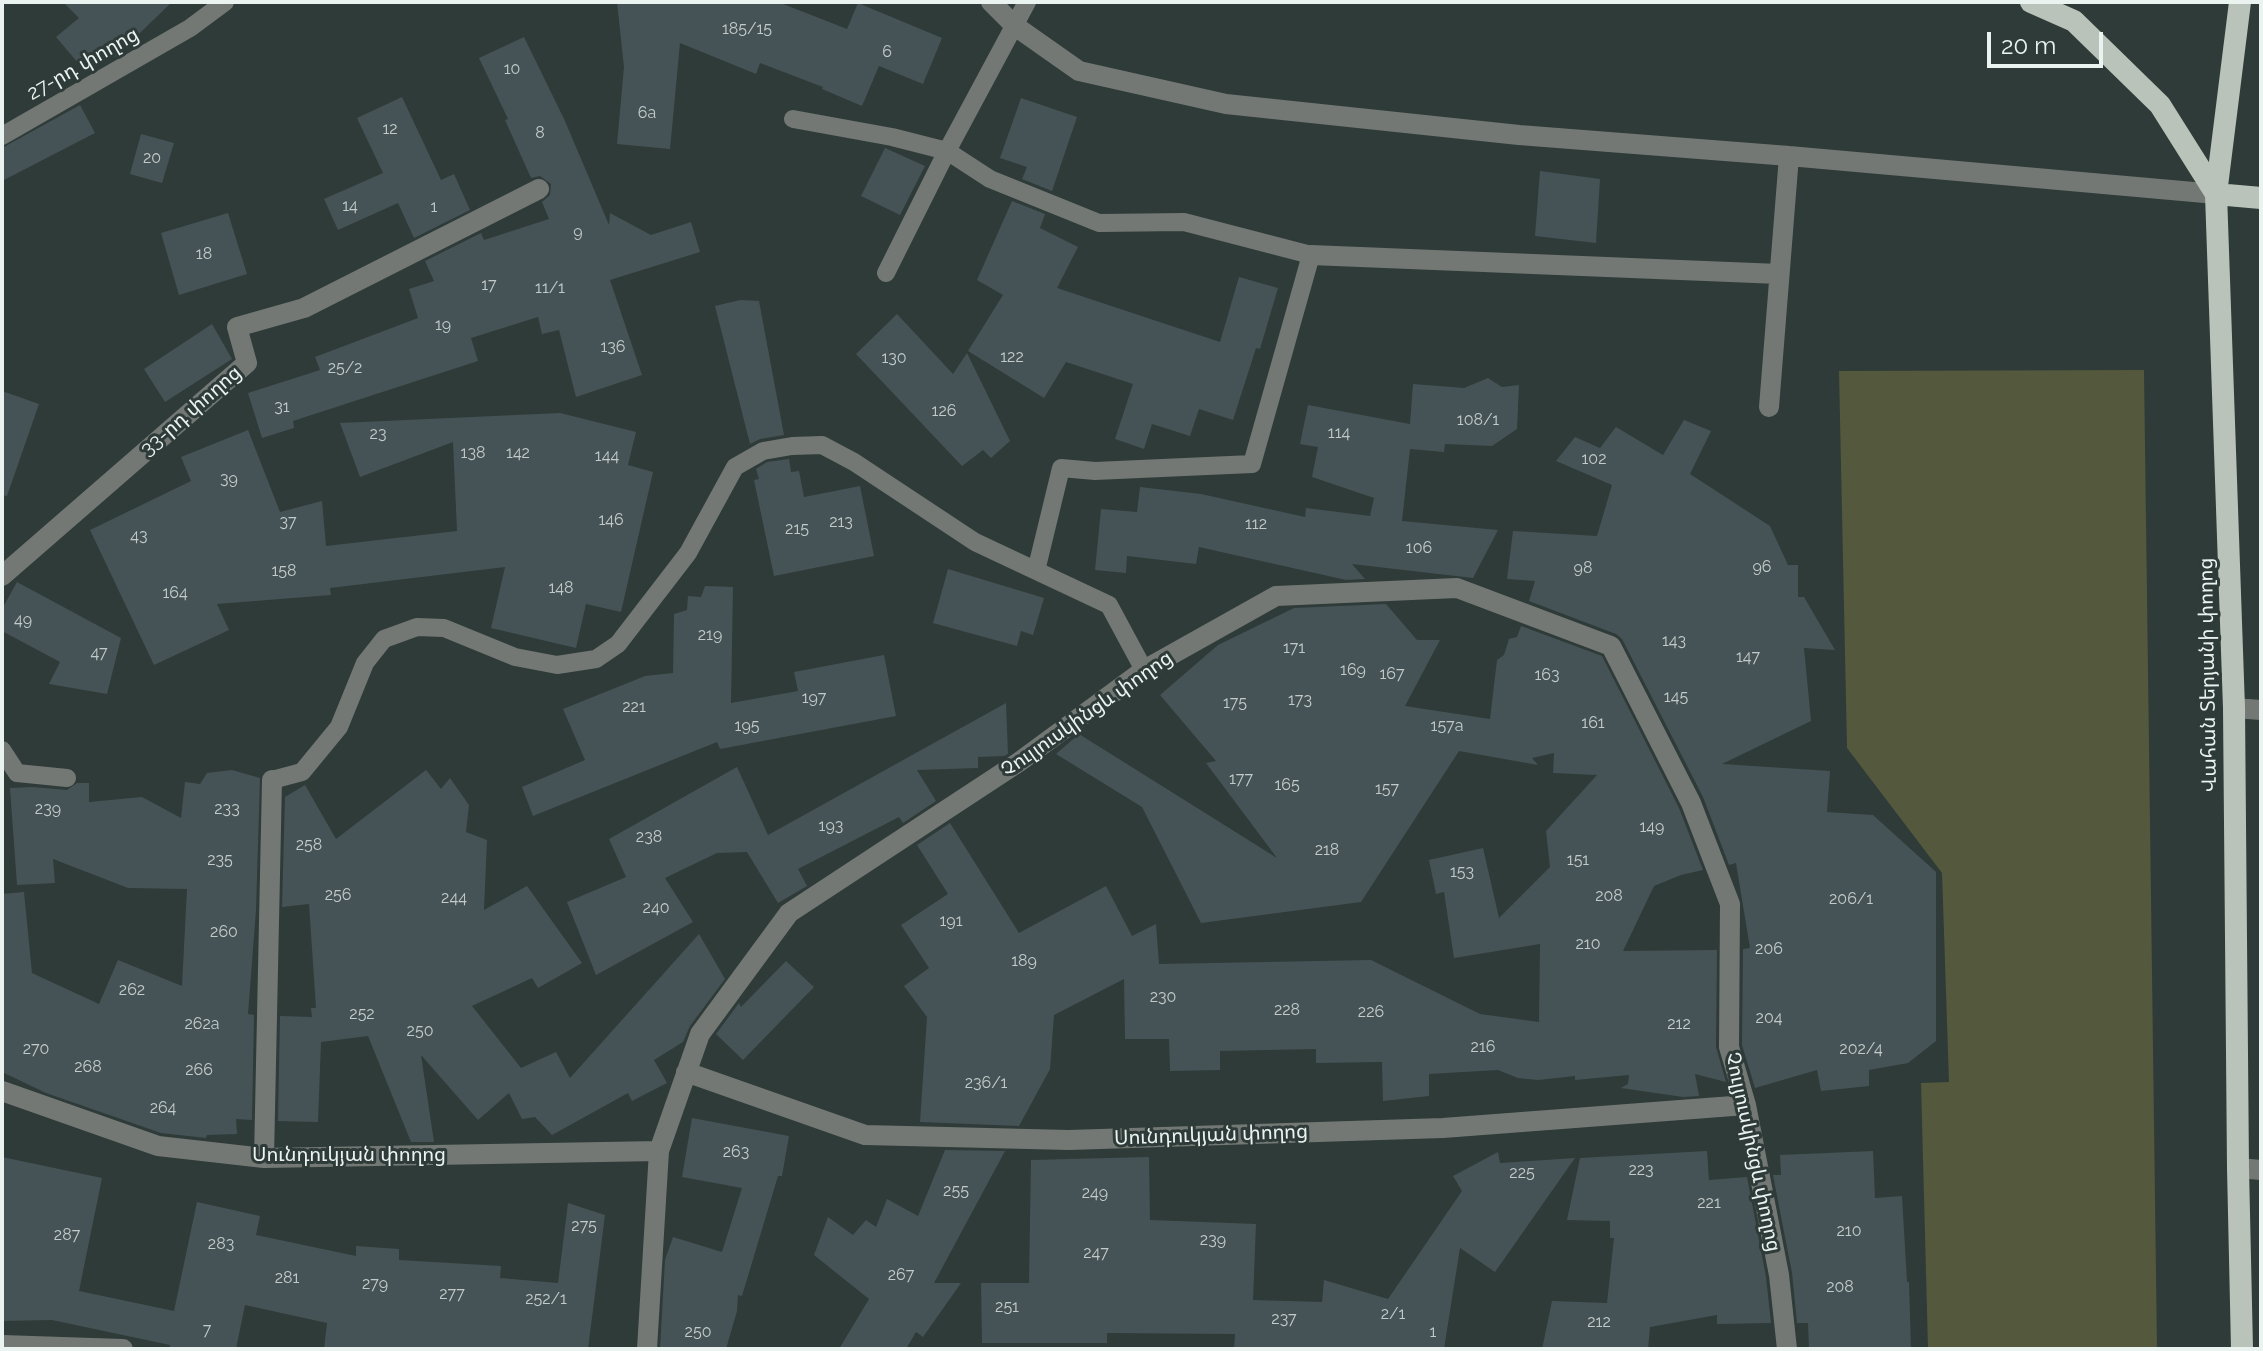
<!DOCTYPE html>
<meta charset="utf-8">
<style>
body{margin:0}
#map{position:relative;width:2263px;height:1351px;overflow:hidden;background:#2e3b38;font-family:Raleway,sans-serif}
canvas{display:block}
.frame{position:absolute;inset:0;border:4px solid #ebf3f1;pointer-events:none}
.scale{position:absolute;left:1987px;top:32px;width:116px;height:36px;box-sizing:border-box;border:4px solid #ebf3f1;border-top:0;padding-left:10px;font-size:24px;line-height:28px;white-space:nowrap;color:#ebf3f1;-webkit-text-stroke:6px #2e3b38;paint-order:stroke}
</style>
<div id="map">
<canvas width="2263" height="1351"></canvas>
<div class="frame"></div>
<div class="scale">20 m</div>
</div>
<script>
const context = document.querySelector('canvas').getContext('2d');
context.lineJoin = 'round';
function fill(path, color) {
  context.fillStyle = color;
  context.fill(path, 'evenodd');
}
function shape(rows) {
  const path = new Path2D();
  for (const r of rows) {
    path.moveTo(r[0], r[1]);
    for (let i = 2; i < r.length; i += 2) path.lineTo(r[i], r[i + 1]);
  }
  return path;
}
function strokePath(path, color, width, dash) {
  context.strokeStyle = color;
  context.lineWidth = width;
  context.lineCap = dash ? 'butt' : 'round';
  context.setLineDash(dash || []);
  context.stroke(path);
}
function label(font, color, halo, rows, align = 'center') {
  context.font = font + ' Raleway,"Noto Sans Armenian",sans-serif';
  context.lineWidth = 6;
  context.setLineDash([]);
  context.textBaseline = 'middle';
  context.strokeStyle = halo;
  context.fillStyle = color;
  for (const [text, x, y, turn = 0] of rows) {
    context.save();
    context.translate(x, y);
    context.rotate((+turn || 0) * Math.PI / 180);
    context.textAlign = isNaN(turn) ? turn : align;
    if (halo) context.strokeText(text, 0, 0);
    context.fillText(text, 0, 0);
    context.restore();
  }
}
fill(shape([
 [2144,370,2157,1349,1928,1349,1921,1083,1949,1082,1942,873,1847,748,1839,371]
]), '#54583c');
fill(shape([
 [63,2,172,2,115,57,108,49,84,70,56,37,79,18],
 [617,2,778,2,847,29,858,3,942,38,923,84,879,66,862,106,822,89,823,87,760,63,756,74,680,43,670,149,617,144,624,67],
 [524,37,565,121,609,225,610,213,651,235,691,222,700,252,610,280,642,375,576,397,559,330,542,334,538,317,471,338,478,361,293,421,294,428,262,438,248,393,320,370,315,357,418,318,409,289,434,281,425,261,481,233,484,240,549,219,542,202,550,195,551,184,540,176,531,178,505,120,508,119,479,58],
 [402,97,441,180,454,174,470,210,414,238,398,203,338,230,324,199,383,173,357,118],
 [1021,98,1077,117,1052,191,1022,179,1027,167,1000,158],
 [80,105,95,133,2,181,2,148],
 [141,134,174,143,162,183,130,174],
 [885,148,925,166,900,215,861,196],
 [1540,171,1600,179,1596,243,1535,236],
 [1012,201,1045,214,1040,228,1078,247,1057,288,1220,342,1239,277,1278,288,1260,349,1256,348,1233,420,1199,409,1190,436,1152,424,1144,449,1115,439,1133,384,1066,362,1044,398,968,351,1003,295,977,280],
 [228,213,247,274,179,295,161,233],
 [740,300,759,301,784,435,760,439,750,444,715,306],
 [897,314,953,374,967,353,1010,441,991,458,983,450,962,466,856,354],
 [212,324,232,359,165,402,144,369],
 [1488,378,1502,387,1519,385,1517,429,1492,446,1445,444,1444,452,1410,449,1402,521,1498,530,1473,578,1352,564,1365,579,1346,580,1199,547,1196,564,1127,556,1126,573,1095,570,1101,509,1137,512,1140,487,1201,494,1305,517,1306,508,1370,516,1374,498,1312,477,1318,447,1300,444,1308,405,1410,424,1413,384,1464,388],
 [2,391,39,404,7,496,2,495],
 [560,413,636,432,628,465,653,472,621,612,586,604,576,648,491,628,505,567,330,588,331,595,217,604,229,630,154,665,90,530,191,481,181,457,248,430,280,512,322,501,326,546,457,531,453,442,360,477,340,423],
 [1684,420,1711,431,1690,474,1770,526,1788,565,1798,565,1798,597,1804,597,1835,650,1804,648,1811,721,1722,764,1830,771,1827,812,1873,815,1936,872,1936,1041,1908,1063,1869,1070,1869,1086,1821,1091,1817,1070,1755,1088,1742,1045,1743,949,1750,948,1736,863,1729,865,1703,797,1622,639,1616,634,1529,601,1535,581,1507,579,1513,531,1597,536,1612,485,1556,461,1575,437,1600,448,1616,427,1663,455],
 [789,459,791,472,799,471,804,497,860,486,874,556,774,576,754,480,759,479,756,469,767,462],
 [948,569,1044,598,1033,635,1021,631,1017,646,933,623],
 [17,582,121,638,107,694,49,684,60,662,2,631,2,609],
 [705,586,733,587,731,703,798,691,794,672,884,655,896,716,720,749,717,742,533,816,522,787,585,760,563,709,645,676,673,673,674,614,687,610,688,596,701,597],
 [1386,604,1417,640,1440,640,1405,706,1490,719,1497,660,1504,655,1509,639,1517,637,1521,626,1602,656,1679,808,1703,870,1681,875,1654,886,1623,951,1717,950,1716,1047,1726,1082,1695,1074,1699,1096,1683,1097,1621,1088,1628,1084,1629,1075,1575,1080,1575,1076,1538,1080,1518,1078,1498,1070,1429,1074,1429,1096,1383,1101,1382,1062,1316,1063,1316,1049,1220,1051,1220,1070,1170,1071,1169,1039,1125,1039,1124,979,1054,1015,1050,1069,1019,1126,920,1122,927,1017,904,986,929,968,901,925,948,894,917,845,950,823,1019,933,1106,886,1132,936,1156,924,1159,964,1371,960,1480,1014,1539,1022,1540,944,1454,958,1444,892,1436,894,1429,860,1483,848,1499,918,1550,867,1546,831,1597,775,1553,773,1554,753,1532,758,1538,765,1459,751,1361,902,1201,923,1142,807,1056,754,1079,734,1277,858,1206,763,1216,761,1160,695,1218,645,1294,608],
 [1006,703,1008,754,1004,756,978,757,978,768,917,770,936,801,903,823,899,817,798,869,807,886,778,903,747,852,717,853,665,878,693,922,596,975,567,902,626,877,609,839,737,767,768,835],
 [232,770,260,778,256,910,248,1014,254,1015,252,1120,236,1119,237,1134,207,1135,206,1138,161,1133,46,1093,2,1072,2,894,24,892,32,973,99,1004,118,960,182,986,187,889,128,888,53,859,55,883,17,885,10,788,32,787,67,790,77,783,89,783,89,802,142,797,181,818,185,782,200,784,207,773],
 [426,770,441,789,450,778,469,805,466,832,487,840,484,910,527,886,582,963,538,988,532,978,472,1006,521,1068,556,1052,570,1078,699,934,725,979,690,1026,683,1042,654,1060,667,1083,632,1101,628,1093,552,1135,535,1117,522,1119,509,1093,478,1120,421,1055,434,1142,411,1142,368,1036,321,1042,318,1122,278,1121,280,1016,312,1017,311,1008,316,1008,309,904,282,907,285,797,305,785,336,839],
 [786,961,814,987,743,1060,716,1034,739,1003,741,1007],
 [692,1118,789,1136,782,1176,778,1176,742,1296,738,1295,737,1311,726,1349,660,1349,665,1260,673,1237,722,1252,742,1188,682,1177],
 [945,1150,1005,1151,934,1283,961,1283,923,1337,916,1332,906,1349,839,1349,869,1299,814,1255,828,1217,853,1235,866,1220,876,1227,887,1199,918,1216],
 [1707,1151,1709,1180,1747,1177,1766,1277,1771,1323,1717,1324,1717,1315,1650,1327,1648,1349,1542,1349,1552,1301,1607,1303,1614,1238,1610,1238,1610,1221,1567,1220,1580,1158],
 [1873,1151,1875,1198,1902,1196,1907,1282,1909,1282,1911,1349,1809,1349,1808,1323,1797,1323,1792,1273,1773,1175,1781,1175,1780,1155],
 [1498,1152,1500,1163,1575,1158,1495,1272,1460,1248,1444,1349,1234,1349,1235,1334,1107,1333,1107,1343,982,1343,981,1283,1029,1283,1031,1160,1149,1157,1150,1220,1256,1224,1253,1300,1322,1302,1324,1280,1388,1299,1462,1191,1453,1176],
 [2,1157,102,1178,79,1291,174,1311,197,1202,260,1216,256,1235,356,1256,356,1246,399,1249,399,1260,501,1266,500,1278,558,1283,568,1203,605,1215,588,1349,324,1349,327,1323,245,1305,236,1349,169,1349,170,1345,52,1320,2,1321]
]), '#465356');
strokePath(shape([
 [793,119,892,137,947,151,990,179,1099,223,1184,222,1311,255,1252,464,1095,471,1061,468,1036,571],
 [2,136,190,28,225,2],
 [886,273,947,151,1027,2],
 [2,750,17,773,67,778],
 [272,780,302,772,339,727,365,663,384,639,417,627,444,628,515,657,557,665,596,659,618,644,688,553,735,467,763,451,792,446,822,445,854,462,975,542,1109,605,1144,670]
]), '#737874', 18);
strokePath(shape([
 [991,2,1015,26,1079,71,1226,104,1519,135,1789,156,2216,194],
 [1311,255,1779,274],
 [1769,407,1789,156],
 [2,576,247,363,237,327,304,308,539,189],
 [2234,708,2261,710],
 [686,1072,865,1135,1069,1140,1443,1128,1746,1105],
 [2,1091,158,1146,264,1158,659,1151],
 [264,1158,272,780],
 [2238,1168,2261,1170],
 [2,1345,123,1349],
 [647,1349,659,1151,700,1034,789,913,1019,762,1144,670,1276,596,1457,588,1611,646,1691,803,1730,904,1729,1047,1746,1105,1779,1275,1787,1349]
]), '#737874', 20);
strokePath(shape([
 [2031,2,2074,21,2160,105,2216,194],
 [2240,2,2216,194,2234,708,2238,1168,2242,1349],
 [2216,194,2261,198]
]), '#bac3ba', 22);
label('16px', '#c2cbca', null, [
 ["185/15",747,29],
 ["6",887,52],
 ["10",512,69],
 ["6a",647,113],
 ["12",390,129],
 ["8",540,133],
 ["20",152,158],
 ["14",350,206],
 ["1",434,207],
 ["9",578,232],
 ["18",204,254],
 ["17",489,285],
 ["11/1",550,288],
 ["19",443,325],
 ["136",613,347],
 ["122",1012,357],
 ["130",894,358],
 ["25/2",345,368],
 ["31",282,407],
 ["126",944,411],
 ["108/1",1478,420],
 ["114",1339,433],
 ["23",378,434],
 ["138",473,453],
 ["142",518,453],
 ["144",607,456],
 ["102",1594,459],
 ["39",229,479],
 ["146",611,520],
 ["37",288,522],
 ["213",841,522],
 ["112",1256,524],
 ["215",797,529],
 ["43",139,536],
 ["106",1419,548],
 ["96",1762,567],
 ["98",1583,568],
 ["158",284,571],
 ["148",561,588],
 ["164",175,593],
 ["49",23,620],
 ["219",710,635],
 ["143",1674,641],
 ["171",1294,648],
 ["47",99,653],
 ["147",1748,657],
 ["169",1353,670],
 ["167",1392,674],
 ["163",1547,675],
 ["145",1676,697],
 ["197",814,698],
 ["173",1300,700],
 ["175",1235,703],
 ["221",634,707],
 ["161",1593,723],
 ["195",747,726],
 ["157a",1447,726],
 ["177",1241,779],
 ["165",1287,785],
 ["157",1387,789],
 ["239",48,809],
 ["233",227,809],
 ["193",831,826],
 ["149",1652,827],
 ["238",649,837],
 ["258",309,845],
 ["218",1327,850],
 ["235",220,860],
 ["151",1578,860],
 ["153",1462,872],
 ["256",338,895],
 ["208",1609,896],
 ["244",454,898],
 ["206/1",1851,899],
 ["240",656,908],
 ["191",951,921],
 ["260",224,932],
 ["210",1588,944],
 ["206",1769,949],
 ["189",1024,961],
 ["262",132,990],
 ["230",1163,997],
 ["228",1287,1010],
 ["226",1371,1012],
 ["252",362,1014],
 ["204",1769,1018],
 ["262a",202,1024],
 ["212",1679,1024],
 ["250",420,1031],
 ["216",1483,1047],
 ["270",36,1049],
 ["202/4",1861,1049],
 ["268",88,1067],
 ["266",199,1070],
 ["236/1",986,1083],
 ["264",163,1108],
 ["263",736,1152],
 ["223",1641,1170],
 ["225",1522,1173],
 ["255",956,1191],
 ["249",1095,1193],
 ["221",1709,1203],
 ["275",584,1226],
 ["210",1849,1231],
 ["287",67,1235],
 ["239",1213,1240],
 ["283",221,1244],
 ["247",1096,1253],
 ["267",901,1275],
 ["281",287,1278],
 ["279",375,1284],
 ["208",1840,1287],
 ["277",452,1294],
 ["252/1",546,1299],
 ["251",1007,1307],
 ["2/1",1393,1314],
 ["237",1284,1319],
 ["212",1599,1322],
 ["7",207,1330],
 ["250",698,1332],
 ["1",1433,1332]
]);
label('20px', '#ebf3f1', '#2e3b38', [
 ["27-րդ փողոց",83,64,-30],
 ["33-րդ փողոց",191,411,-41],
 ["Վահան Տերյանի փողոց",2208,675,-91],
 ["Չուլյուսկինցև փողոց",1087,714,-35],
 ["Սունդուկյան փողոց",1211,1135,-2],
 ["Չուլյուսկինցև փողոց",1753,1152,78],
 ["Սունդուկյան փողոց",349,1155]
]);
</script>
